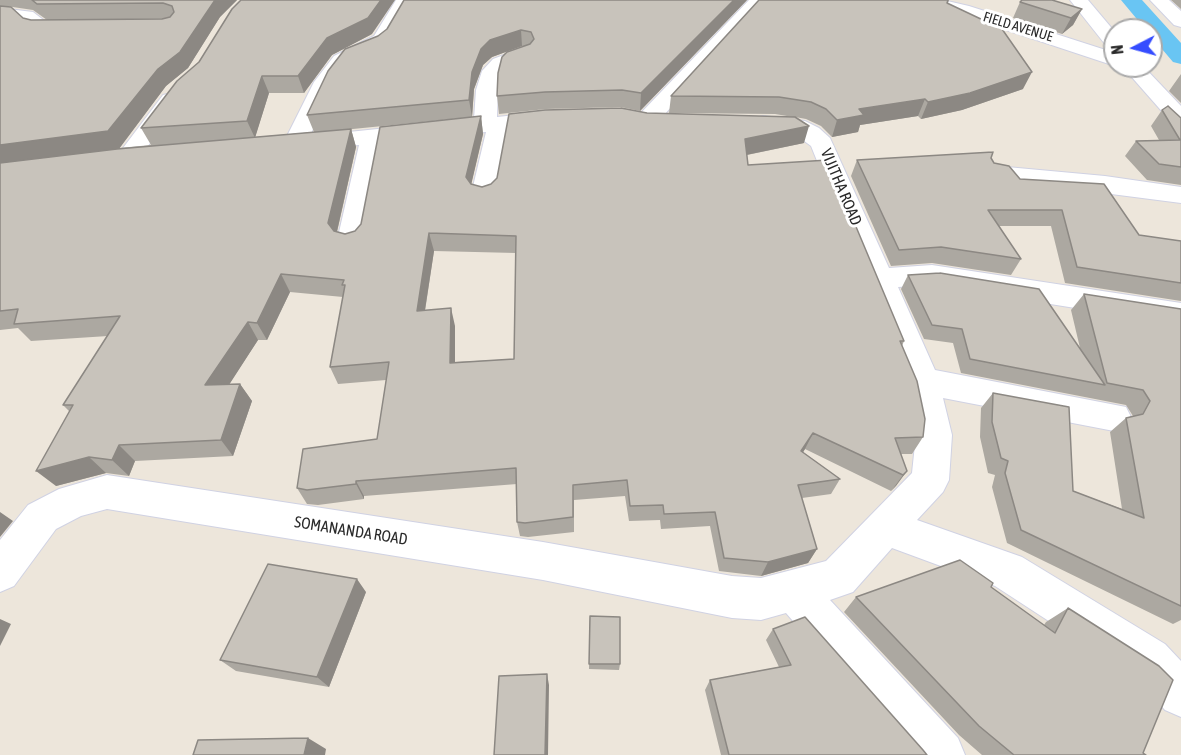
<!DOCTYPE html>
<style>
body{margin:0}
#map{position:relative;width:1181px;height:755px;overflow:hidden;background:#ede6db;font-family:"Asap Condensed",sans-serif}
canvas{display:block}
.north{position:absolute;left:1103px;top:18px;width:60px;height:60px;box-sizing:border-box;background:#fff;border:2px solid #aaa;border-radius:50%;rotate:264deg;font-size:16px;font-weight:700;line-height:24px;text-align:center;color:#2a2a2a}
.north::after{content:'';display:block;margin:auto;width:21px;height:27px;background:#354dff;clip-path:polygon(50% 0,100% 100%,50% 72%,0 100%)}
</style>
<div id="map">
<canvas width="1181" height="755"></canvas>
<div class="north">N</div>
</div>
<script>
const context = document.querySelector('canvas').getContext('2d');
context.lineJoin = 'round';
function shape(rows) {
  const path = new Path2D();
  for (const r of rows) {
    path.moveTo(r[0], r[1]);
    for (let i = 2; i < r.length; i += 2) path.lineTo(r[i], r[i + 1]);
  }
  return path;
}
function fill(path, color) {
  context.fillStyle = color;
  context.fill(path, 'evenodd');
}
function strokePath(path, color, width, dash) {
  context.strokeStyle = color;
  context.lineWidth = width;
  context.lineCap = dash ? 'butt' : 'round';
  context.setLineDash(dash || []);
  context.stroke(path);
}
function label(font, color, halo, rows, align = 'center') {
  context.font = font + ' "Asap Condensed",sans-serif';
  context.lineWidth = 6;
  context.setLineDash([]);
  context.textBaseline = 'middle';
  context.strokeStyle = halo;
  context.fillStyle = color;
  for (const [text, x, y, turn = 0] of rows) {
    context.save();
    context.translate(x, y);
    context.rotate((+turn || 0) * Math.PI / 180);
    context.textAlign = isNaN(turn) ? turn : align;
    if (halo) context.strokeText(text, 0, 0);
    context.fillText(text, 0, 0);
    context.restore();
  }
}
fill(shape([
 [1121,0,1142,0,1181,43,1181,64,1173,62,1151,36,1151,30,1146,30,1121,0]
]), '#69c5f3');
const minor = shape([
 [396,0,414,0,389,44,381,50,348,64,331,87,310,136,474,119,476,90,482,71,493,59,523,48,530,50,533,54,530,58,507,67,502,73,498,90,497,117,553,111,561,113,564,118,561,123,553,125,509,129,497,195,493,200,484,203,475,200,471,195,486,132,383,142,365,241,361,247,351,250,341,247,337,241,359,145,295,151,287,149,283,144,314,82,334,56,374,36,396,0],
 [749,0,768,0,654,126,646,128,638,126,635,121,638,116,749,0],
 [910,0,943,0,969,6,1115,53,1115,66,958,14,913,4,910,0],
 [1070,0,1088,0,1115,32,1115,50,1108,48,1070,0],
 [1150,0,1169,0,1181,11,1181,27,1174,25,1150,0],
 [0,8,33,12,46,22,75,21,82,23,84,27,82,31,75,33,42,34,35,32,22,21,0,18,0,8],
 [1122,66,1143,66,1181,106,1181,126,1173,124,1122,66],
 [171,93,179,95,182,100,136,162,128,164,120,162,116,157,120,152,163,95,171,93],
 [763,116,805,121,819,128,830,138,889,268,932,265,1181,303,1181,325,932,285,898,287,935,370,1126,407,1131,417,1126,427,1114,431,943,398,952,435,949,480,943,492,917,520,1022,557,1165,644,1181,661,1181,717,1165,710,1133,676,995,586,892,548,853,592,830,600,958,738,965,755,909,755,786,613,761,620,732,618,543,580,107,509,81,516,56,529,14,586,0,592,0,540,28,505,59,489,107,475,543,542,732,576,761,578,826,561,912,473,916,435,906,381,811,146,792,132,755,128,752,123,755,118,763,116],
 [996,166,1105,176,1181,187,1181,203,987,178,984,173,987,168,996,166]
]);
strokePath(minor, '#d0d2e3', 2);
fill(minor, '#fff');
fill(shape([
 [0,0,237,0,220,17,188,68,166,86,119,148,151,145,141,128,177,81,372,34,332,55,304,93,269,93,255,137,314,132,307,115,345,49,747,0,640,111,621,107,546,109,499,114,497,96,523,46,522,46,492,57,483,65,474,89,472,117,333,131,351,129,356,147,337,232,345,234,355,231,481,116,483,134,471,184,482,187,491,184,647,113,793,117,775,114,669,113,671,96,759,0,949,0,948,3,1023,89,962,110,921,119,918,116,860,125,858,132,832,137,821,126,806,119,795,117,804,143,747,155,748,165,904,341,902,346,923,437,912,454,901,454,907,471,891,491,805,449,803,452,840,479,831,494,802,498,817,549,808,563,761,576,719,571,710,526,661,529,660,520,629,521,625,496,574,500,574,532,528,537,520,536,517,522,517,484,364,496,364,499,318,505,307,504,297,488,377,439,386,380,338,384,330,367,343,297,290,292,267,340,258,340,229,384,240,384,252,401,233,456,135,461,129,476,106,473,56,486,69,411,63,405,108,336,31,341,18,328,0,330],
 [6,6,33,10,47,20,31,20,23,18],
 [434,251,516,253,514,359,455,362,455,326,425,311],
 [1171,0,1181,0,1181,9],
 [1020,2,1082,9,1073,25,1062,34,1013,18],
 [1181,74,1181,103,1169,91],
 [1162,110,1181,118,1181,185,1147,180,1125,156,1136,141,1159,140,1151,126],
 [991,158,994,163,1020,179,1139,235,1181,241,1181,301,1065,283,1051,226,999,226,1021,259,1011,275,932,263,891,266,851,176,857,160],
 [908,275,1080,348,1071,310,1084,294,1181,309,1181,620,1173,624,1007,543,992,487,995,475,988,473,980,437,981,408,993,393,1073,491,1122,509,1110,432,1126,418,1133,416,1126,405,961,373,953,343,924,339,901,289],
 [991,587,1044,625,1046,622,1068,608,1143,753,1146,755,982,755,959,735,844,612,856,597],
 [366,592,329,687,236,671,220,660],
 [590,616,620,664,619,670,589,669],
 [773,629,927,755,721,755,705,690,710,680,779,667,766,640]
]), '#aca8a1');
fill(shape([
 [215,0,237,0,220,17,188,68,166,86,119,149,0,164,0,145],
 [381,0,395,0,372,34,332,55,304,93,298,76,327,38],
 [734,0,747,0,640,111,641,93],
 [1082,9,1073,25,1062,34,1071,18],
 [521,30,522,46,492,57,483,65,474,89,472,117,469,100,472,72,481,49,490,40],
 [1032,72,1023,89,962,110,921,119,928,102],
 [262,76,269,93,255,138,247,121],
 [925,99,918,116,860,125,858,132,832,137,837,120,859,109],
 [481,116,483,134,469,194,466,177],
 [809,126,804,143,741,156,745,139],
 [351,129,356,147,335,240,328,223],
 [429,233,434,251,422,329,417,311],
 [281,274,290,292,267,340,257,323],
 [451,308,455,326,455,380,450,363],
 [248,322,258,340,218,402,205,385],
 [240,384,252,401,233,456,221,440],
 [813,433,805,449,794,467,801,451],
 [119,445,135,461,129,476,112,460],
 [89,457,106,473,56,486,36,471],
 [907,471,896,486,891,491,903,475],
 [356,481,364,496,364,499,356,484],
 [0,512,13,521,0,537],
 [817,549,808,563,761,576,768,562],
 [357,579,366,592,329,687,317,677],
 [0,619,11,624,0,646],
 [547,674,549,685,548,755,545,755],
 [308,738,326,749,325,755,304,755]
]), '#8c8883');
const building = shape([
 [32,0,215,0,180,52,158,69,108,131,0,145,0,6,11,7,23,18,31,20,162,19,170,17,174,12,172,6,163,3,37,4,32,0],
 [241,0,381,0,368,18,327,38,298,76,262,76,247,121,141,128,177,81,199,62,232,9,241,0],
 [404,0,734,0,641,93,622,90,545,92,497,96,498,73,502,57,507,52,530,44,534,39,531,32,521,30,490,40,481,49,472,72,469,100,307,115,328,71,345,49,378,36,387,29,404,0],
 [759,0,948,0,947,3,1002,29,1032,72,970,93,928,102,925,99,859,109,864,115,837,120,826,109,811,102,779,97,671,96,759,0],
 [1022,0,1052,0,1082,9,1071,18,1020,2,1022,0],
 [1168,106,1181,118,1181,167,1159,164,1136,141,1180,140,1162,110,1168,106],
 [621,108,647,113,795,117,809,126,745,139,748,165,828,160,904,341,900,341,917,381,925,419,923,437,895,438,907,471,903,475,813,433,801,451,840,479,798,485,817,549,768,562,724,558,715,512,664,514,663,505,630,506,627,480,573,485,573,517,525,523,517,522,516,468,356,481,356,484,307,490,297,488,303,449,377,439,389,362,330,367,345,285,342,285,344,280,281,274,257,323,248,322,205,385,240,384,221,440,119,445,112,460,89,457,36,471,73,405,63,405,120,316,14,324,18,309,0,311,0,163,117,149,351,129,328,223,334,231,345,234,355,231,361,224,380,127,481,116,466,177,471,184,482,187,491,184,497,178,509,114,545,110,621,108],
 [429,233,516,236,514,359,450,363,451,308,417,311,429,233],
 [993,152,991,158,994,163,1009,166,1020,179,1104,184,1139,235,1181,241,1181,283,1077,267,1062,210,988,210,1021,259,941,247,899,250,857,160,993,152],
 [940,273,1039,289,1105,385,970,359,962,329,932,325,908,275,940,273],
 [1084,294,1181,309,1181,606,1021,530,1005,473,1008,461,1001,458,992,422,993,393,1069,407,1073,491,1144,518,1126,418,1143,414,1150,401,1143,390,1107,383,1084,294],
 [960,560,993,583,991,587,1055,633,1068,608,1159,666,1173,680,1143,753,1146,755,1014,755,979,726,856,597,960,560],
 [268,564,357,579,317,677,220,660,268,564],
 [590,616,620,617,620,664,589,664,590,616],
 [805,617,923,750,927,755,729,755,710,680,791,665,773,629,805,617],
 [547,674,545,755,494,755,499,676,547,674],
 [308,738,304,755,193,755,198,740,308,738]
]);
fill(building, '#c8c3bb');
strokePath(building, '#8c8883', 1.5);
label('14px', '#2a2a2a', '#fff', [
 ["FIELD AVENUE",1018,27,17]
]);
label('16px', '#2a2a2a', '#fff', [
 ["VIJITHA ROAD",841,187,67],
 ["SOMANANDA ROAD",351,531,9]
]);
</script>
